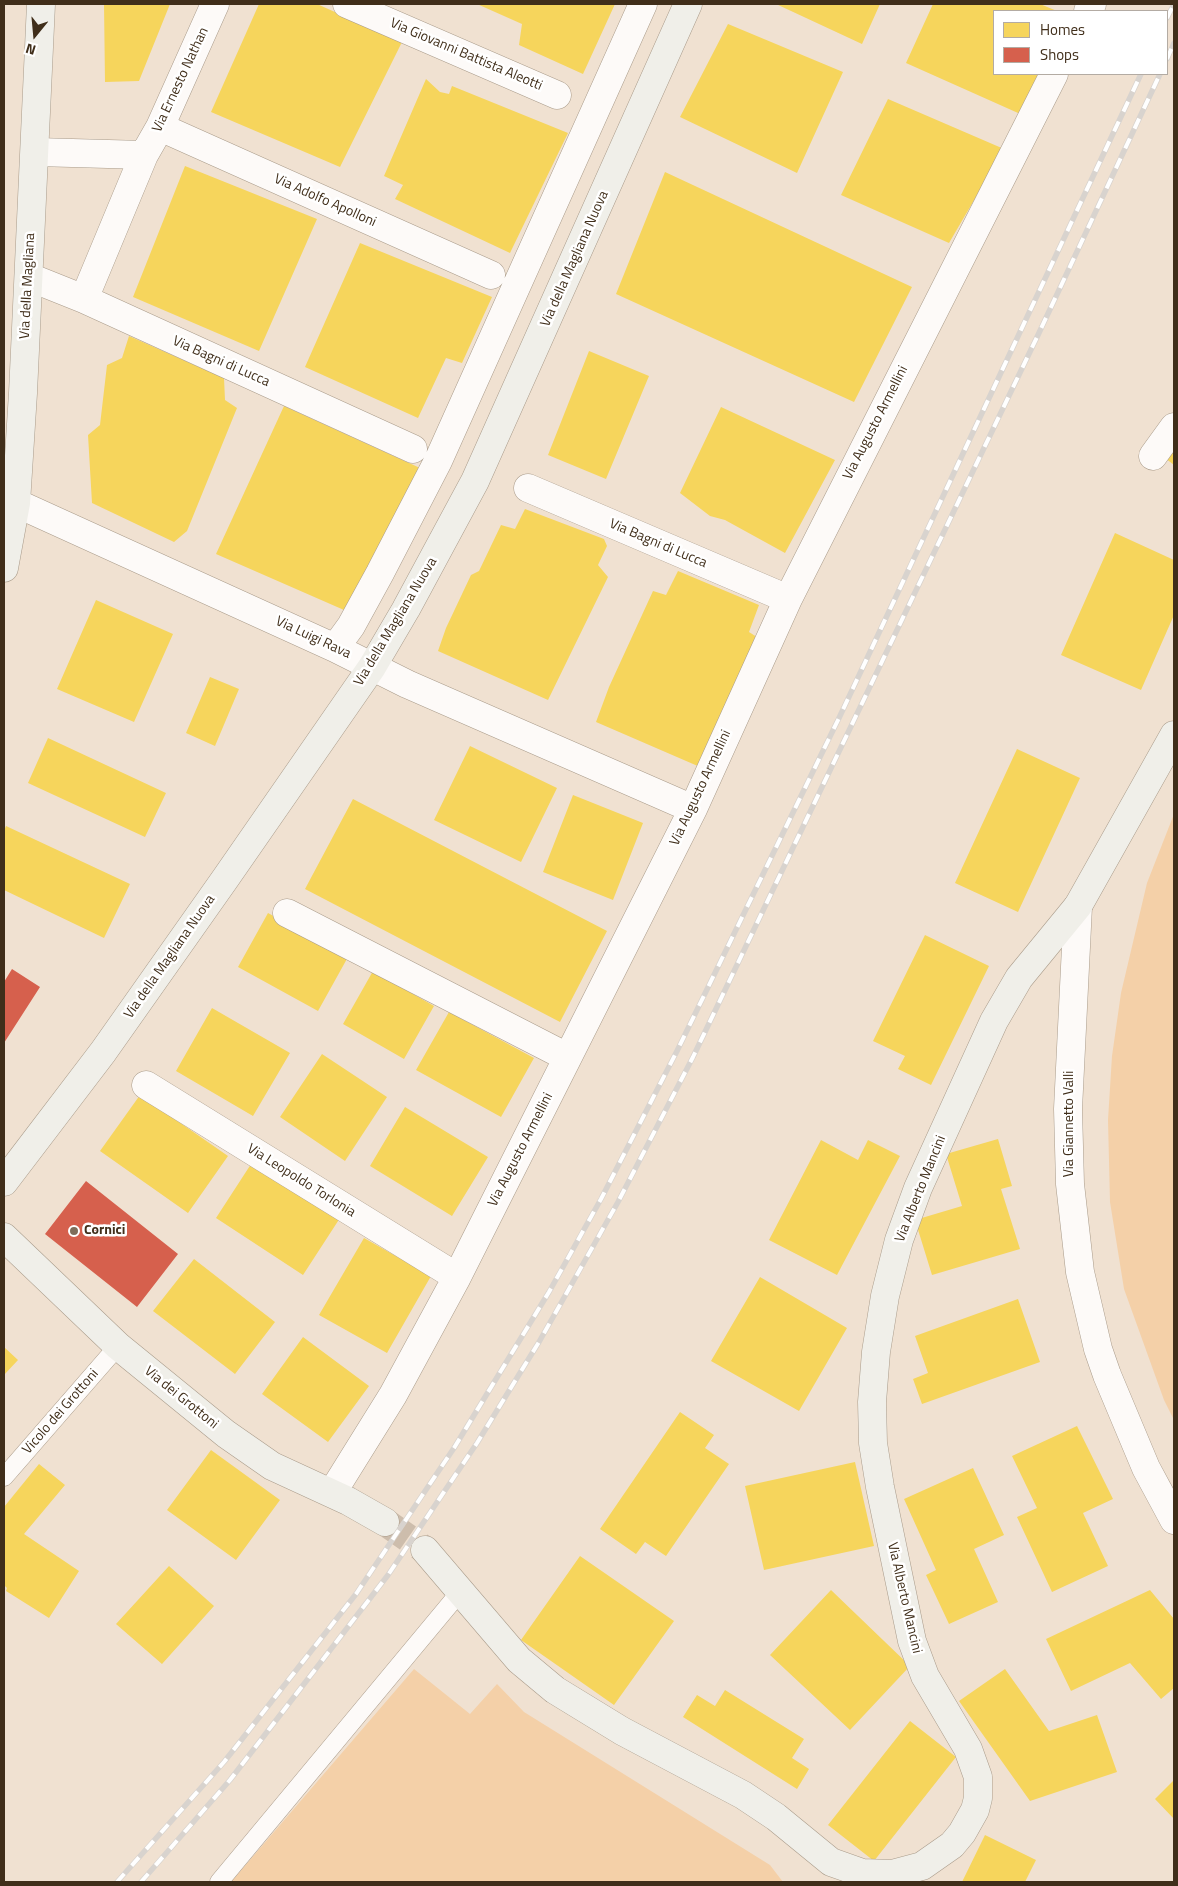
<!DOCTYPE html>
<style>
body{margin:0}
#map{position:relative;width:1178px;height:1886px;overflow:hidden;background:#f0e1d1;font-family:"Titillium Web",sans-serif}
canvas{display:block}
.frame{position:absolute;inset:0;border:5px solid #402e1a;pointer-events:none}
.legend{position:absolute;left:993px;top:10px;width:175px;height:65px;box-sizing:border-box;background:#fff;border:1px solid #b3aba3;margin:0;padding:6px 9px;list-style:none;font-size:15px;color:#402e1a}
.legend li{display:flex;align-items:center;gap:10px;height:25px}
.legend b{width:25px;border:1px solid #b3aba3}
.north{position:absolute;left:10px;top:10px;width:50px;height:50px;-webkit-text-stroke:4px #fff;paint-order:stroke;rotate:197deg;font-size:14px;font-weight:700;line-height:20px;text-align:center;color:#402e1a}
.north::after{content:'';display:block;margin:auto;width:18px;height:22px;background:#402e1a;clip-path:polygon(50% 0,100% 100%,50% 72%,0 100%)}
</style>
<div id="map">
<canvas width="1178" height="1886"></canvas>
<div class="frame"></div>
<ul class="legend">
<li><b style="height:14px;background:#f6d55c"></b>Homes</li>
<li><b style="height:14px;background:#d6604d"></b>Shops</li>
</ul>
<div class="north">N</div>
</div>
<script>
const context = document.querySelector('canvas').getContext('2d');
context.lineJoin = 'round';
function fill(path, color) {
  context.fillStyle = color;
  context.fill(path, 'evenodd');
}
function shape(rows) {
  const path = new Path2D();
  for (const r of rows) {
    path.moveTo(r[0], r[1]);
    for (let i = 2; i < r.length; i += 2) path.lineTo(r[i], r[i + 1]);
  }
  return path;
}
function strokePath(path, color, width, dash) {
  context.strokeStyle = color;
  context.lineWidth = width;
  context.lineCap = dash ? 'butt' : 'round';
  context.setLineDash(dash || []);
  context.stroke(path);
}
function label(font, color, halo, rows, align = 'center') {
  context.font = font + ' "Titillium Web",sans-serif';
  context.lineWidth = 5;
  context.setLineDash([]);
  context.textBaseline = 'middle';
  context.strokeStyle = halo;
  context.fillStyle = color;
  for (const [text, x, y, turn = 0] of rows) {
    context.save();
    context.translate(x, y);
    context.rotate((+turn || 0) * Math.PI / 180);
    context.textAlign = isNaN(turn) ? turn : align;
    if (halo) context.strokeText(text, 0, 0);
    context.fillText(text, 0, 0);
    context.restore();
  }
}
fill(shape([
 [1174,814,1174,1420,1164,1400,1124,1289,1110,1202,1108,1120,1112,1056,1121,993,1147,883],
 [414,1669,470,1714,497,1684,524,1712,770,1865,783,1882,231,1882]
]), '#f4d0a8');
fill(shape([
 [104,4,170,4,139,81,105,82],
 [259,4,317,4,402,42,340,167,211,112],
 [477,4,615,4,583,74,519,45,522,24],
 [776,4,880,4,862,44],
 [933,4,1040,4,1057,11,994,11,994,74,1046,74,1027,117,906,63],
 [728,24,843,72,797,173,680,117],
 [426,79,440,92,449,94,452,86,568,133,510,253,395,199,403,185,384,176],
 [888,99,1004,149,949,243,841,195],
 [185,166,317,219,259,351,133,297],
 [665,172,912,287,854,402,616,294],
 [360,243,492,297,462,363,446,358,418,418,305,367],
 [129,336,224,378,225,400,237,408,187,531,174,542,92,503,88,435,100,425,107,365,122,358],
 [589,351,649,376,606,479,548,455],
 [284,406,420,468,374,562,344,610,216,554],
 [721,407,835,460,785,553,725,520,710,516,680,493],
 [1174,447,1174,465,1165,458],
 [525,509,604,539,607,546,598,565,608,577,548,700,438,651,446,628,471,575,479,571,501,525,515,529],
 [1115,533,1174,560,1174,615,1141,690,1061,655],
 [678,571,759,605,749,632,760,639,700,767,596,722,609,687,653,591,666,595],
 [96,600,173,634,134,722,57,689],
 [210,677,239,689,215,746,186,733],
 [48,738,166,793,145,837,28,783],
 [470,746,557,788,521,862,434,820],
 [1017,749,1080,778,1018,912,955,883],
 [573,795,643,823,613,900,543,872],
 [353,799,607,931,560,1022,305,889],
 [6,826,130,884,104,938,4,890,4,831],
 [268,913,348,957,318,1011,238,967],
 [925,935,989,966,931,1085,898,1069,905,1056,873,1041],
 [373,971,434,1006,404,1059,343,1024],
 [212,1008,290,1053,253,1116,176,1071],
 [449,1012,534,1058,501,1117,416,1070],
 [322,1054,387,1097,345,1161,280,1117],
 [140,1095,228,1156,188,1213,100,1151],
 [405,1107,488,1157,452,1216,370,1166],
 [998,1139,1012,1186,1001,1189,1020,1249,932,1275,915,1220,962,1206,946,1154],
 [821,1140,858,1160,868,1140,900,1156,837,1275,769,1240],
 [253,1161,340,1218,303,1275,216,1218],
 [364,1238,431,1276,387,1353,319,1315],
 [194,1259,275,1322,235,1374,153,1311],
 [760,1277,847,1328,799,1411,711,1361],
 [1018,1299,1040,1362,922,1404,913,1379,928,1373,915,1336],
 [303,1337,369,1386,328,1442,262,1394],
 [4,1347,18,1360,4,1375],
 [680,1412,714,1435,705,1448,729,1464,666,1556,645,1542,636,1554,600,1529],
 [1077,1426,1113,1499,1083,1513,1108,1566,1052,1592,1017,1517,1037,1508,1012,1456],
 [211,1450,280,1500,236,1560,167,1510],
 [855,1462,874,1546,764,1570,745,1486],
 [39,1464,65,1485,24,1534,79,1571,49,1618,6,1591,7,1588,4,1585,4,1507],
 [973,1468,1004,1535,974,1549,998,1602,949,1624,926,1575,936,1570,904,1499],
 [580,1556,674,1621,614,1705,521,1640],
 [169,1566,214,1606,162,1664,116,1624],
 [831,1590,910,1666,850,1730,770,1655],
 [1150,1590,1174,1619,1174,1688,1161,1699,1130,1663,1071,1691,1046,1639],
 [1005,1669,1049,1731,1097,1715,1117,1772,1030,1801,959,1701],
 [725,1690,804,1739,792,1758,809,1769,797,1789,683,1717,697,1695,715,1706],
 [910,1721,956,1757,874,1861,828,1825],
 [1174,1780,1174,1819,1155,1799],
 [985,1835,1036,1860,1025,1882,962,1882]
]), '#f6d55c');
fill(shape([
 [12,969,40,987,4,1043,4,982],
 [86,1181,178,1254,137,1307,45,1234]
]), '#d6604d');
strokePath(shape([
 [385,1522,425,1550]
]), '#cdbdac', 28, [28, 14]);
const lane = shape([
 [4,1477,118,1346],
 [219,1882,460,1592]
]);
const street = shape([
 [347,4,557,95],
 [1088,11,1092,4],
 [160,127,491,275],
 [36,152,144,155],
 [29,277,84,299,413,449],
 [84,299,144,155,160,127,215,4],
 [1153,456,1174,427],
 [528,488,788,599],
 [16,503,335,648,407,684,693,809],
 [335,648,351,626,380,573,438,461,643,4],
 [1078,906,1068,1109,1070,1184,1080,1272,1098,1349,1107,1375,1146,1468,1174,1520],
 [287,913,567,1057],
 [146,1085,457,1277],
 [332,1493,393,1395,457,1277,693,809,788,599,1054,74]
]);
const secondary = shape([
 [4,568,16,503,23,393,41,4],
 [4,1182,103,1052,225,879,372,667,406,609,475,481,688,4],
 [4,1237,118,1346,226,1434,272,1466,348,1501,385,1522],
 [425,1550,519,1660,555,1690,622,1731,743,1795,776,1817,831,1862,862,1873,892,1874,922,1866,952,1845,962,1833,975,1810,978,1798,978,1777,968,1749,925,1676,912,1641,880,1487,873,1443,872,1402,876,1352,885,1296,899,1240,918,1188,994,1021,1019,978,1078,906,1174,735]
]);
strokePath(lane, '#a99b8a', 19);
strokePath(street, '#a99b8a', 29);
strokePath(secondary, '#a99b8a', 29);
strokePath(lane, '#fdfaf8', 18);
strokePath(street, '#fdfaf8', 28);
strokePath(secondary, '#f0efe9', 28);
const rail = shape([
 [1167,18,1174,4],
 [1167,59,1174,43],
 [117,1882,224,1762,356,1594,454,1448,549,1292,601,1199,677,1051,839,718,1141,74],
 [141,1882,230,1780,388,1575,477,1443,539,1342,618,1202,693,1057,1038,335,1160,74]
]);
strokePath(rail, '#d8d3ce', 5.5);
strokePath(rail, '#fff', 4, [11]);
for (const [x, y, r, color] of [
 [74,1231,5,"#7e6d5a"]
]) {
  const dot = new Path2D();
  dot.arc(x, y, r, 0, 2 * Math.PI);
  context.fillStyle = color;
  context.fill(dot);
  strokePath(dot, '#fff', 2);
}
label('14px', '#402e1a', '#fff', [
 ["Via Giovanni Battista Aleotti",466,55,23],
 ["Via Ernesto Nathan",181,80,-65],
 ["Via Adolfo Apolloni",325,201,24],
 ["Via della Magliana Nuova",575,259,-66],
 ["Via della Magliana",28,286,-87],
 ["Via Bagni di Lucca",221,362,24],
 ["Via Augusto Armellini",876,423,-63],
 ["Via Bagni di Lucca",658,544,23],
 ["Via della Magliana Nuova",396,622,-59],
 ["Via Luigi Rava",313,638,25],
 ["Via Augusto Armellini",701,788,-65],
 ["Via della Magliana Nuova",170,957,-55],
 ["Via Giannetto Valli",1070,1124,-90],
 ["Via Augusto Armellini",521,1150,-63],
 ["Via Leopoldo Torlonia",301,1181,32],
 ["Via Alberto Mancini",921,1189,-68],
 ["Via dei Grottoni",181,1398,39],
 ["Vicolo dei Grottoni",61,1412,-49],
 ["Via Alberto Mancini",904,1598,77]
]);
label('bold 14px', '#402e1a', '#fff', [
 ["Cornici",84,1231]
], 'left');
</script>
